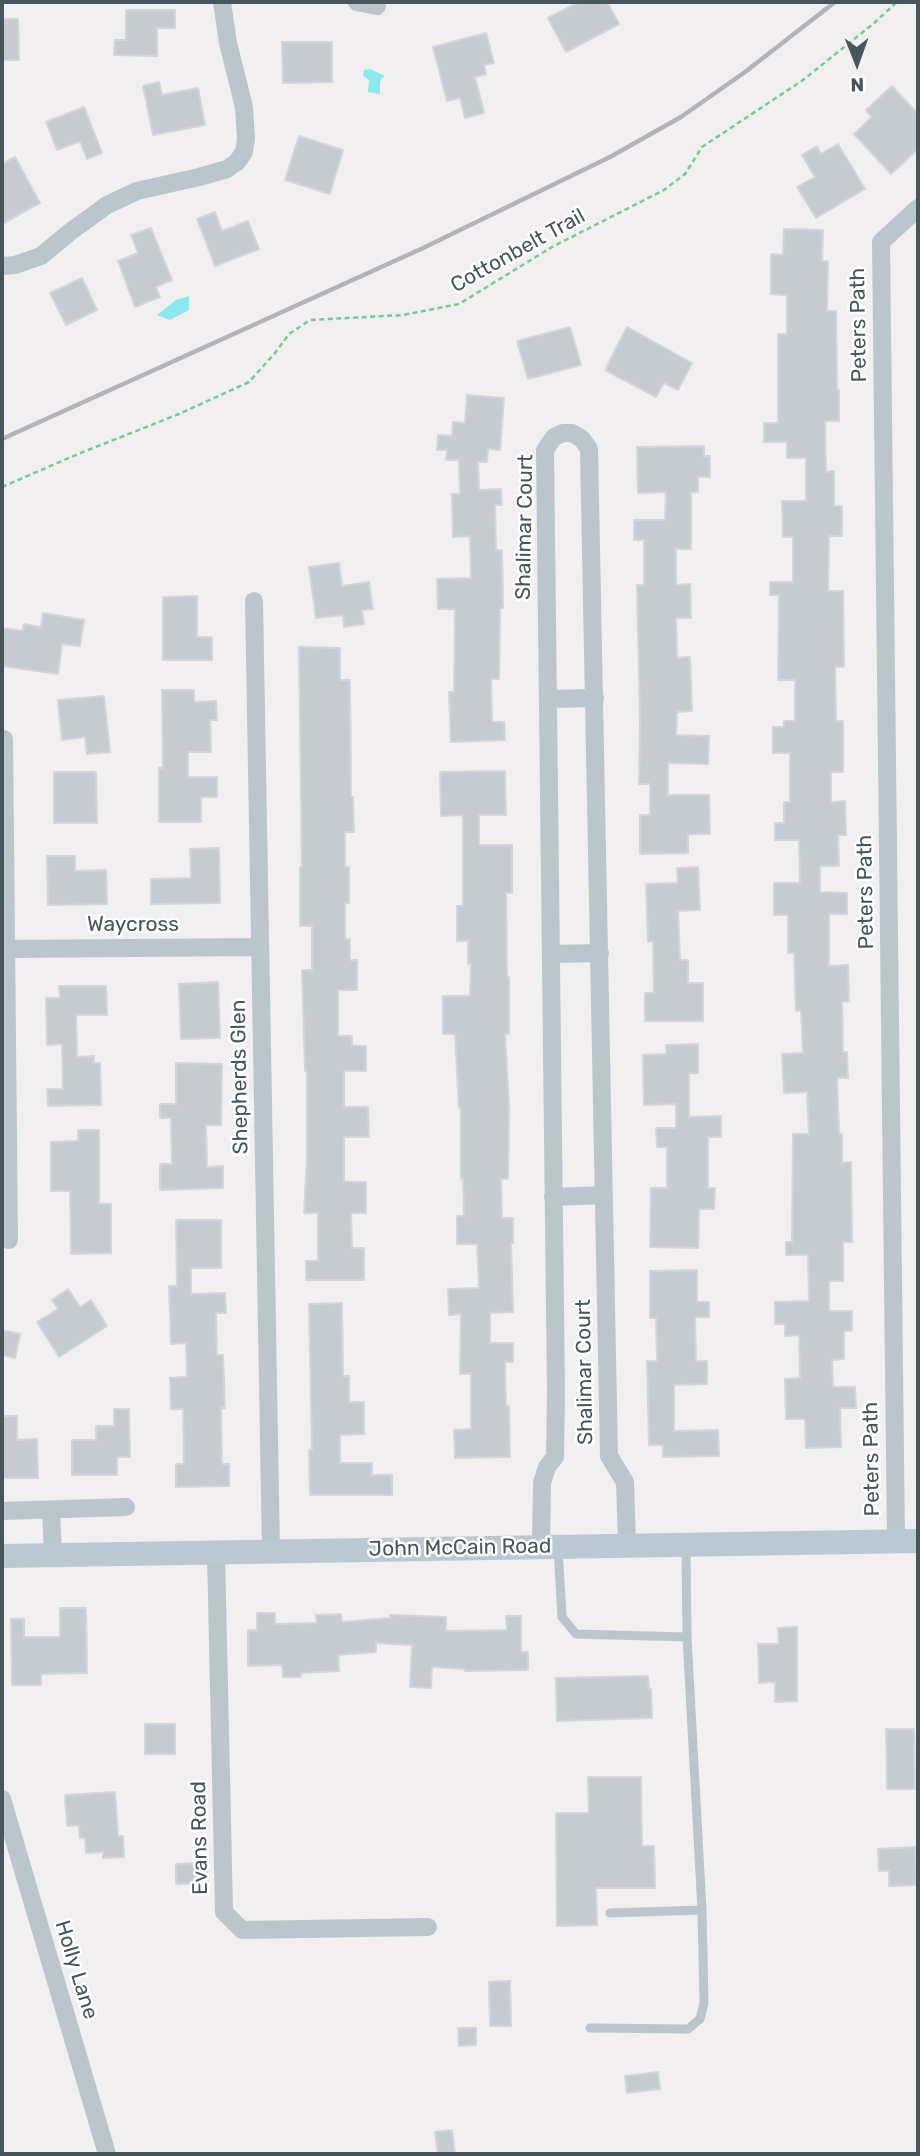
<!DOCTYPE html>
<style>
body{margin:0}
#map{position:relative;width:920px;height:2156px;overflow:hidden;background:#f1efef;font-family:Rubik,sans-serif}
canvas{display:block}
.frame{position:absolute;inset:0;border:4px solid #46565c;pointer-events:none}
.north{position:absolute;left:822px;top:28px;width:70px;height:70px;-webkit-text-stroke:5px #fff;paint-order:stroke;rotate:179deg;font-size:19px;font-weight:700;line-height:28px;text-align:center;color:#46565c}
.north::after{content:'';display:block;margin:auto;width:24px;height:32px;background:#46565c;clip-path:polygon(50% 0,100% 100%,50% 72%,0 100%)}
</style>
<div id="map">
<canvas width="920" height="2156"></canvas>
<div class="frame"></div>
<div class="north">N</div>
</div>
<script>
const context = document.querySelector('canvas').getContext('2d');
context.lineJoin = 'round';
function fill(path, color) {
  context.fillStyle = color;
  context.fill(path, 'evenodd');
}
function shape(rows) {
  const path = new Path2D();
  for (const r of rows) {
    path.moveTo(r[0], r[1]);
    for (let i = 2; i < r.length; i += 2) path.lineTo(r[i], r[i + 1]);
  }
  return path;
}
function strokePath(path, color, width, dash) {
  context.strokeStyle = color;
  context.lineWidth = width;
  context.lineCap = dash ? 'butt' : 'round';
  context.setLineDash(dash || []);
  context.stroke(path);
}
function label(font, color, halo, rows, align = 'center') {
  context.font = font + ' Rubik,sans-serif';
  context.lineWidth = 5;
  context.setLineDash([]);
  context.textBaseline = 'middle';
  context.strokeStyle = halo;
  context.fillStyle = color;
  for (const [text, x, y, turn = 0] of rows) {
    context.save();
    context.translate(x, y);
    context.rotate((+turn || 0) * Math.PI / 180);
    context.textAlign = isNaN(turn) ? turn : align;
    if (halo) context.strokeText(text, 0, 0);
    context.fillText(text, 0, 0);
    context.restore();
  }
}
fill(shape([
 [370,69,385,76,381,79,380,84,380,94,368,92,369,80,363,76,364,70],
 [189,296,189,310,170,320,157,315,176,300]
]), '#89e9ed');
const building = shape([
 [579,2,607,2,619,24,566,52,548,18,579,2],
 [126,10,175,10,175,28,157,28,157,56,114,55,115,40,126,40,126,10],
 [2,19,18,19,19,60,2,60,2,19],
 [486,33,494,63,484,65,486,74,475,77,484,113,465,118,460,98,447,101,433,47,486,33],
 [282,42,332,42,332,82,283,83,282,42],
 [159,82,162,95,198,88,205,125,153,135,143,86,159,82],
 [892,86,918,114,918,149,891,174,854,134,872,117,866,110,892,86],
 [84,107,102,153,87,159,80,141,57,150,46,122,84,107],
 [299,136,343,150,330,194,285,180,299,136],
 [838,144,865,189,816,218,797,187,815,177,802,155,817,146,821,154,838,144],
 [15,157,40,203,2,224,2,164,15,157],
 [215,212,222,231,248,221,259,249,215,266,197,219,215,212],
 [151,228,172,280,156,287,160,297,135,307,118,261,138,253,131,235,151,228],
 [784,229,823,230,822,261,828,261,827,311,836,311,837,390,839,390,839,421,825,421,826,472,834,471,834,506,842,506,842,536,829,536,828,591,843,591,844,667,835,667,836,721,843,721,843,772,831,772,831,802,845,801,846,835,838,835,839,866,820,866,820,892,847,893,847,914,829,914,829,966,848,965,849,1001,842,1002,843,1052,847,1052,848,1078,837,1078,839,1134,842,1134,842,1163,851,1162,852,1242,843,1242,843,1281,829,1281,829,1311,852,1311,852,1331,844,1331,844,1359,832,1360,833,1387,855,1387,856,1408,840,1408,841,1447,806,1448,805,1419,786,1419,785,1379,800,1378,799,1335,785,1336,785,1324,775,1324,775,1302,809,1301,808,1255,786,1255,786,1242,792,1242,793,1134,809,1134,807,1092,784,1093,782,1054,803,1053,801,1011,796,1011,794,953,788,953,788,915,774,915,774,883,800,883,799,840,775,840,775,823,784,823,784,802,790,802,790,753,773,753,773,727,784,727,784,721,795,721,795,680,778,680,779,595,770,595,770,582,793,582,793,537,783,537,782,501,806,501,806,458,787,458,787,442,764,442,764,423,778,423,778,334,787,334,787,295,771,294,771,254,783,255,784,229],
 [82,278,97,310,66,325,50,293,82,278],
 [570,327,581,365,528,379,517,341,570,327],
 [627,327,692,363,678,390,664,383,656,397,605,370,627,327],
 [467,395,504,398,500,450,488,449,487,462,478,462,479,490,501,489,502,505,495,505,496,550,502,550,503,608,500,608,499,679,491,679,492,722,504,722,505,740,451,742,449,692,454,692,455,609,438,609,437,579,471,578,470,536,453,537,452,494,460,494,459,460,446,460,447,450,437,450,438,435,452,436,453,422,465,423,467,395],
 [704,446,704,456,710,456,710,477,698,477,698,492,691,492,691,549,676,549,676,585,690,584,691,618,676,618,677,658,690,657,692,711,677,712,676,735,709,736,708,764,668,763,668,795,709,795,710,834,688,834,688,853,640,854,640,815,650,815,650,784,639,784,640,721,637,585,644,585,644,540,634,540,634,520,665,520,666,492,638,493,637,447,704,446],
 [339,563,342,586,369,582,373,609,362,610,364,624,344,627,343,615,316,618,309,567,339,563],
 [197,596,197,637,212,637,212,660,163,660,163,597,197,596],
 [43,613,84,620,80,646,62,644,58,674,2,666,2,628,23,631,24,624,41,627,43,613],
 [299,647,340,648,340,680,350,680,351,797,353,797,354,832,345,832,345,867,349,867,349,903,345,903,345,939,350,939,350,960,357,960,357,990,338,990,338,1036,352,1036,352,1046,366,1046,366,1071,344,1071,344,1107,368,1107,369,1137,344,1137,344,1182,366,1182,366,1213,351,1213,352,1248,364,1248,364,1280,306,1280,306,1261,318,1261,318,1213,304,1213,307,1157,307,1071,305,1071,302,970,312,970,312,926,300,926,300,867,302,867,299,647],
 [162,690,194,690,194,702,216,701,217,720,210,720,211,752,188,752,188,777,217,777,217,797,201,797,201,822,159,822,159,768,163,768,162,690],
 [104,696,110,752,87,754,85,737,62,740,58,700,104,696],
 [505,771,506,815,479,815,479,845,512,845,512,893,506,893,507,977,509,977,509,1034,505,1034,509,1106,508,1179,501,1179,502,1218,513,1218,513,1243,511,1243,513,1312,490,1313,490,1343,513,1343,513,1362,505,1362,506,1406,509,1406,510,1457,455,1458,454,1430,471,1429,471,1374,460,1374,461,1314,449,1315,448,1289,479,1288,477,1244,457,1244,457,1216,464,1216,463,1179,461,1179,461,1108,459,1108,455,1034,443,1034,443,996,470,996,471,964,468,964,468,941,457,941,457,906,463,906,463,815,441,816,440,772,505,771],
 [54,772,96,772,97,823,54,823,54,772],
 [219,848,220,903,151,904,151,879,191,878,190,849,219,848],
 [47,856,75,856,75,871,106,870,107,904,48,905,47,856],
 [698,867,700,910,678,911,680,960,688,960,688,983,703,983,703,1021,645,1021,645,993,654,993,653,941,648,942,646,884,678,883,677,868,698,867],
 [218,982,220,1038,181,1039,179,984,218,982],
 [59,986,106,986,107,1015,76,1015,77,1057,94,1056,94,1063,100,1063,101,1105,48,1106,47,1089,63,1089,62,1044,47,1045,46,998,60,998,59,986],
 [698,1044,698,1073,689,1073,689,1117,721,1116,721,1137,708,1137,708,1188,715,1188,714,1209,699,1209,698,1248,650,1247,651,1188,667,1188,667,1147,657,1147,656,1128,676,1128,676,1104,644,1105,643,1055,666,1054,666,1045,698,1044],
 [176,1063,222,1064,221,1125,206,1125,207,1167,223,1166,223,1188,160,1190,160,1164,172,1164,171,1118,160,1118,160,1104,176,1104,176,1063],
 [78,1130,99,1130,99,1204,111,1204,111,1253,71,1254,70,1191,51,1191,51,1142,78,1141,78,1130],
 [176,1220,221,1220,221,1268,191,1268,191,1294,225,1293,226,1313,216,1313,217,1355,223,1355,225,1408,221,1408,222,1464,229,1464,229,1486,176,1487,176,1464,184,1464,183,1409,171,1409,170,1378,187,1377,186,1343,171,1344,169,1286,177,1286,176,1220],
 [697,1270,697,1302,709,1302,709,1317,695,1317,696,1361,707,1361,707,1384,674,1385,674,1431,718,1430,719,1456,663,1457,663,1445,649,1445,647,1361,657,1361,656,1318,650,1318,650,1271,697,1270],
 [68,1289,80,1307,91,1300,107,1326,59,1357,37,1322,58,1309,52,1300,68,1289],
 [342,1303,343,1376,349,1376,349,1402,364,1402,364,1434,340,1435,340,1463,372,1463,372,1475,392,1475,392,1495,310,1495,309,1450,312,1450,309,1304,342,1303],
 [2,1330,20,1334,15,1358,2,1355,2,1330],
 [114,1409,129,1409,130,1457,117,1457,117,1475,72,1475,72,1440,96,1440,96,1426,114,1426,114,1409],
 [2,1416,17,1416,17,1440,37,1439,38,1478,2,1478,2,1416],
 [60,1608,86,1608,87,1673,41,1674,41,1685,12,1685,11,1619,24,1619,24,1637,60,1637,60,1608],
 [257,1613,275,1613,275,1624,317,1623,316,1615,341,1614,342,1622,390,1618,390,1615,446,1617,446,1631,507,1630,506,1616,521,1616,521,1652,528,1652,528,1670,465,1671,465,1669,432,1667,431,1688,410,1687,412,1645,376,1643,376,1652,338,1655,339,1671,301,1673,301,1677,283,1677,282,1665,248,1666,248,1630,257,1630,257,1613],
 [797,1627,797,1701,775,1702,775,1682,759,1683,758,1644,779,1644,778,1628,797,1627],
 [648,1676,649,1689,651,1689,652,1718,557,1721,556,1678,648,1676],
 [145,1724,175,1724,175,1754,145,1754,145,1724],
 [886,1729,914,1729,915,1789,887,1789,886,1729],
 [588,1777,641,1777,642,1846,654,1846,655,1888,596,1888,597,1925,557,1926,556,1813,589,1813,588,1777],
 [115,1792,118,1836,123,1836,124,1857,103,1858,103,1852,86,1853,85,1838,80,1838,79,1825,67,1826,65,1795,115,1792],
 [915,1847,917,1885,889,1886,889,1871,879,1871,878,1849,915,1847],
 [207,1863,208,1883,176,1884,176,1864,207,1863],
 [510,1981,511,2026,490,2026,489,1982,510,1981],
 [458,2028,476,2028,476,2045,459,2046,458,2028],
 [658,2072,660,2089,627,2093,625,2076,658,2072],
 [452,2130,455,2154,438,2154,435,2132,452,2130]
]);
fill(building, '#c5cbce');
strokePath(building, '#d2d6da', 2);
strokePath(shape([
 [2,487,78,454,179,414,249,382,275,353,289,334,310,320,403,315,459,304,552,247,664,190,685,174,702,147,803,80,873,24,897,2]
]), '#74ce93', 2.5, [5, 3.5]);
strokePath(shape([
 [558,1548,562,1617,576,1634,687,1637],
 [610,1913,702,1910,687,1637,686,1546],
 [590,2028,688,2029,700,2019,704,2003,702,1910]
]), '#bac6cc', 9);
strokePath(shape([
 [357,2,377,6],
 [2,266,15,265,41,256,70,232,107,205,137,191,199,177,227,169,237,162,244,152,246,139,244,107,228,43,222,2],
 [254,601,271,1551],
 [548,699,595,698],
 [2,739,4,739,9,1240],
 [6,949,260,947],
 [551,954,600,953],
 [553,1197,604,1195],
 [51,1510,53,1555],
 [2,1511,126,1507],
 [896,1542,881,242,918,208],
 [541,1546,542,1483,547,1467,555,1457,556,1392,545,450,554,437,563,433,572,433,582,439,589,449,609,1456,625,1482,627,1545],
 [216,1552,224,1912,242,1930,428,1927],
 [2,1799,107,2154]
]), '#bac6cc', 18);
strokePath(shape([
 [2,1556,918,1541]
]), '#bac9d1', 24);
strokePath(shape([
 [2,439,421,249,610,157,681,117,745,72,835,2]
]), '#b1b5b9', 4.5);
label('21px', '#46565c', '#fff', [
 ["Cottonbelt Trail",518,251,-29],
 ["Peters Path",859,325,-91],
 ["Shalimar Court",525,527,-89],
 ["Peters Path",866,892,-91],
 ["Waycross",133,925],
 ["Shepherds Glen",240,1077,-91],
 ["Shalimar Court",585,1372,-91],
 ["Peters Path",872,1459,-91],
 ["John McCain Road",460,1548,-1],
 ["Evans Road",200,1838,-91],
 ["Holly Lane",76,1970,73]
]);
</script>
